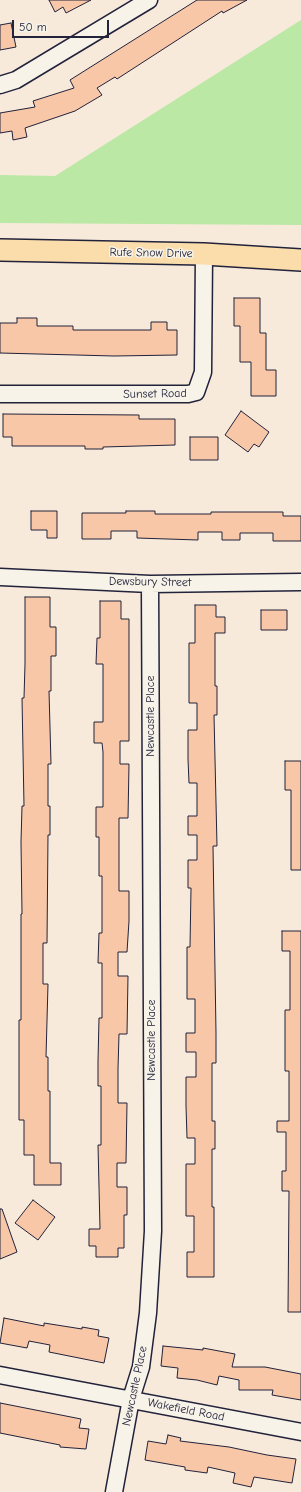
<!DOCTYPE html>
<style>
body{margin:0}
#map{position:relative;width:301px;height:1492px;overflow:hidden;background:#f7eadb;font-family:"Comic Neue",sans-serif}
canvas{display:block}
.scale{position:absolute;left:12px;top:20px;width:97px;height:18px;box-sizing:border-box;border:2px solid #22223b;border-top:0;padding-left:5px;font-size:12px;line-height:14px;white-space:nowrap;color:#22223b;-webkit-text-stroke:3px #f7f3e8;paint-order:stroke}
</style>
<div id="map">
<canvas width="301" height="1492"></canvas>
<div class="scale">50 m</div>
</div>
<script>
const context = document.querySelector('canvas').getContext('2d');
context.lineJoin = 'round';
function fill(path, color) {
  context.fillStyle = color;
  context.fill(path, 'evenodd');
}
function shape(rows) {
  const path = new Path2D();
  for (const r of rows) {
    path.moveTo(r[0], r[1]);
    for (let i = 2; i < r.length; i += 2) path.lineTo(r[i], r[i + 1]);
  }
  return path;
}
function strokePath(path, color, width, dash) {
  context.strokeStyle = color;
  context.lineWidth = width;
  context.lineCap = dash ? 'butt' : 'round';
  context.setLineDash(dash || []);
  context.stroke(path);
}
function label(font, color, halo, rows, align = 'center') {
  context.font = font + ' "Comic Neue",sans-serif';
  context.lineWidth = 3;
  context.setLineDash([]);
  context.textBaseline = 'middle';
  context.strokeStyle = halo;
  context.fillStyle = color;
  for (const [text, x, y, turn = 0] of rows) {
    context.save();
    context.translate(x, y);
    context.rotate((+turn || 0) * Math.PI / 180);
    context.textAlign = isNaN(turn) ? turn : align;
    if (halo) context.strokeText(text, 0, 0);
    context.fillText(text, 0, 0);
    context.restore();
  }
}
fill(shape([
 [301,20,301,225,0,223,0,175,55,176]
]), '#bbe8a5');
const building = shape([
 [49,0,91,0,66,13,63,7,55,12,49,0],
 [197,0,247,0,223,13,222,11,117,79,115,77,97,88,102,95,75,111,25,128,27,137,13,140,12,131,0,133,0,113,35,107,33,101,74,88,70,80,197,0],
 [11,23,16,47,0,50,0,25,11,23],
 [234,298,260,298,260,333,266,333,266,370,276,370,276,396,251,396,251,362,240,362,240,326,234,326,234,298],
 [17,318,37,318,37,326,73,326,73,330,151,330,151,322,167,322,167,330,177,330,177,355,114,356,0,353,0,323,17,323,17,318],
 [241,411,269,432,259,447,254,444,248,452,225,435,241,411],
 [3,414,139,415,139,419,175,419,175,445,103,447,103,449,85,449,85,446,12,446,12,437,3,437,3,414],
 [190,437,218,437,218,460,190,460,190,437],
 [31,511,57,511,57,538,47,538,47,530,31,530,31,511],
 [126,511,155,511,155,514,211,514,211,512,283,512,283,516,301,516,301,541,273,541,273,533,240,533,240,540,222,540,222,532,198,532,198,540,137,538,137,531,111,531,111,539,82,539,82,513,126,513,126,511],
 [25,597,50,597,50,627,56,627,56,656,51,656,51,691,49,691,51,764,48,764,48,806,50,806,50,835,48,835,47,943,43,943,43,984,48,984,46,1057,48,1057,48,1091,50,1091,50,1163,61,1163,61,1185,34,1185,34,1155,24,1155,24,1120,19,1120,19,1020,21,1020,21,914,22,914,21,842,22,806,24,806,22,698,24,698,25,664,25,597],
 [100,601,121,601,121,619,129,619,129,741,120,741,120,764,129,764,128,818,119,818,119,891,129,891,129,921,127,952,118,952,118,976,128,976,127,1034,119,1034,118,1069,118,1103,127,1103,126,1163,117,1163,117,1187,127,1187,127,1215,124,1215,124,1248,118,1248,118,1257,96,1257,96,1246,89,1246,89,1229,100,1229,98,1145,101,1145,101,1086,98,1086,98,1061,99,1018,102,1018,102,963,98,963,99,933,102,933,102,876,99,876,99,837,96,837,96,807,103,807,103,752,102,743,94,743,94,722,103,722,103,664,96,664,97,638,100,638,100,601],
 [195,605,216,605,216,617,225,617,225,633,215,633,215,686,217,686,217,715,214,715,217,846,213,846,216,1033,216,1063,212,1063,212,1121,215,1121,215,1149,212,1149,212,1207,214,1207,214,1277,187,1277,187,1252,194,1252,194,1216,186,1216,186,1164,195,1164,195,1138,187,1138,186,1106,186,1077,196,1077,196,1052,186,1052,186,1033,195,1033,195,999,187,999,187,947,190,947,191,888,188,888,188,860,197,860,197,835,188,835,188,816,197,816,197,783,189,783,188,759,188,730,197,730,197,703,189,703,189,643,195,643,195,605],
 [261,610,287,610,287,630,261,630,261,610],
 [285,761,301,761,301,870,291,870,291,790,285,790,285,761],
 [282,931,301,931,301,1312,288,1312,289,1191,282,1191,282,1171,286,1171,286,1132,277,1132,277,1121,289,1121,289,1071,285,1071,285,1010,290,1010,290,951,282,951,282,931],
 [33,1200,55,1217,38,1240,15,1223,33,1200],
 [0,1209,2,1209,17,1252,0,1259,0,1209],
 [4,1318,44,1326,44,1323,82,1329,82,1327,99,1330,98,1336,109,1338,104,1363,49,1352,50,1345,29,1341,27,1348,0,1343,4,1318],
 [163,1346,203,1350,203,1348,235,1354,232,1367,265,1367,301,1374,301,1400,272,1395,273,1390,239,1390,239,1380,219,1376,217,1385,197,1380,177,1378,178,1368,161,1366,163,1346],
 [0,1403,81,1419,79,1428,89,1429,86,1449,60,1447,60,1445,0,1433,0,1403],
 [168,1435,181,1438,180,1441,229,1447,267,1455,296,1459,292,1483,254,1477,251,1487,233,1483,235,1473,208,1467,207,1473,185,1470,185,1467,145,1460,148,1441,166,1444,168,1435]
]);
fill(building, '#f7c7a7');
strokePath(building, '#22223b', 1);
const minor = shape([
 [0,85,16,80,149,0],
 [0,394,188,394,196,392,203,372,204,254],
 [0,577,150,584,301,582],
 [0,1375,301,1432],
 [114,1492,131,1399,141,1367,148,1313,153,1231,150,584]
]);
const major = shape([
 [0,250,204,254,301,260]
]);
strokePath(minor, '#22223b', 19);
strokePath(major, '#22223b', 24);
strokePath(minor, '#f7f3e8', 16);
strokePath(major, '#faddab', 21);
label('12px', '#22223b', '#f7f3e8', [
 ["Rufe Snow Drive",151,253,1],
 ["Sunset Road",155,394,-1],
 ["Dewsbury Street",150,582,1],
 ["Newcastle Place",151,716,-90],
 ["Newcastle Place",152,1040,-90],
 ["Newcastle Place",135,1386,-78],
 ["Wakefield Road",186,1410,11]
]);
</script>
